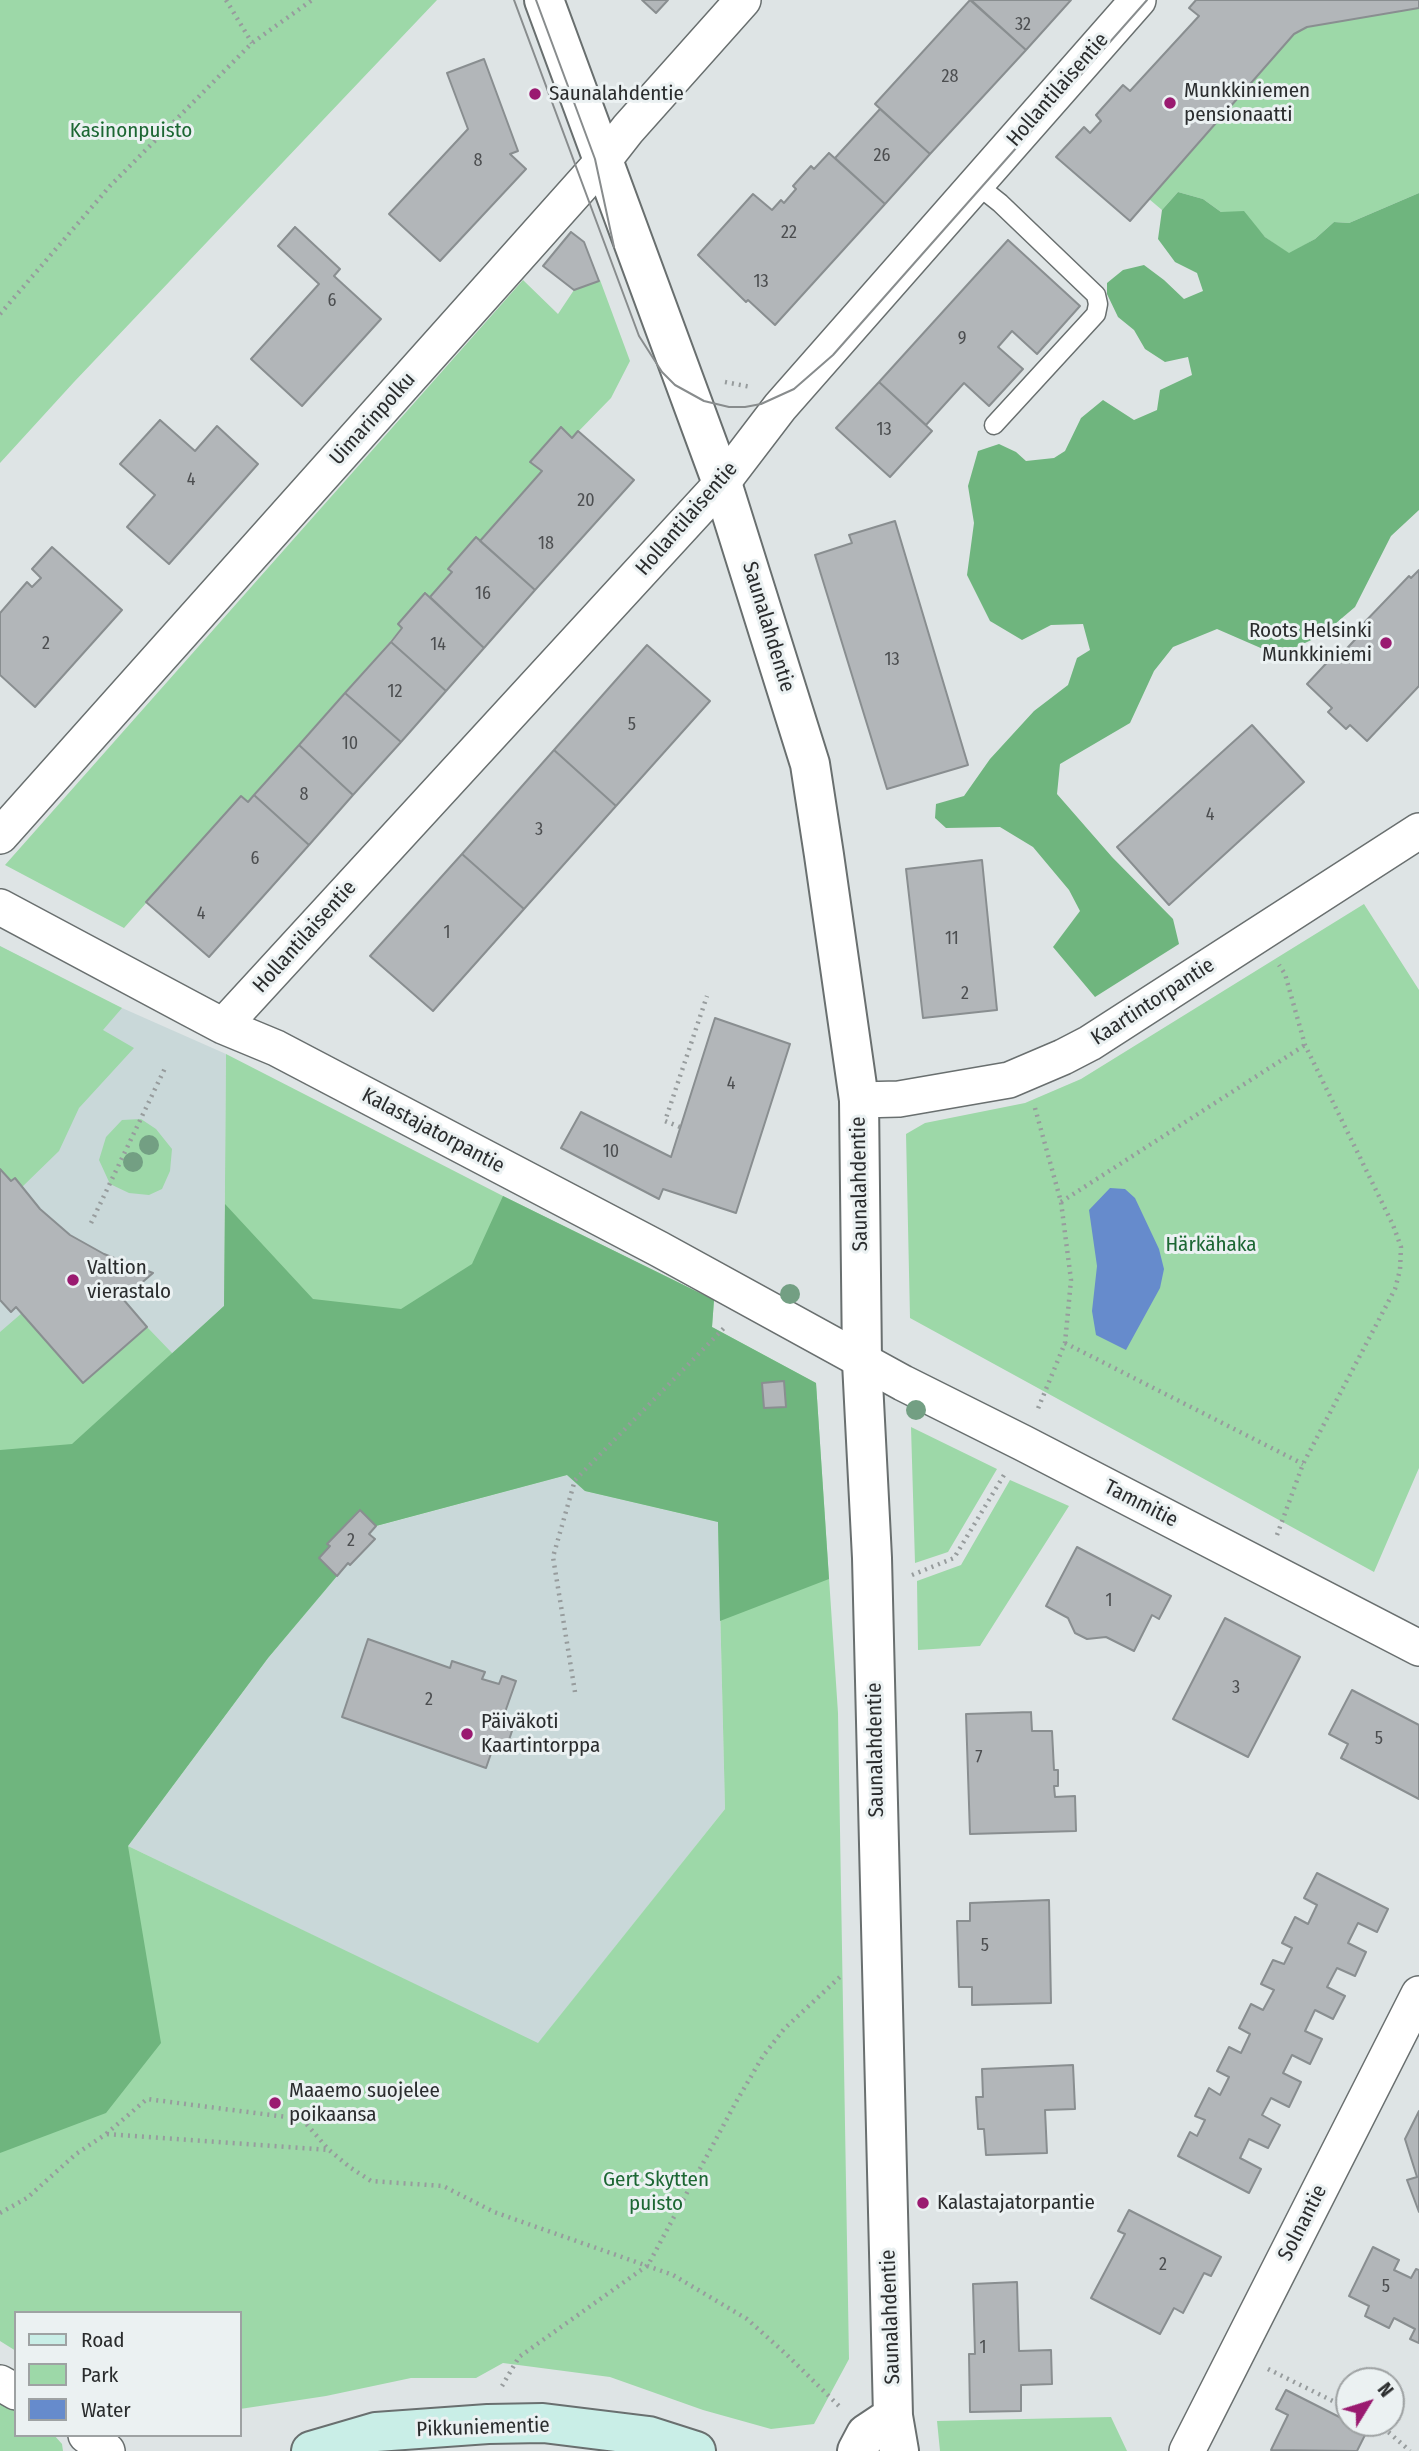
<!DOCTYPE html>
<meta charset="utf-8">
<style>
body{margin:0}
#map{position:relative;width:1419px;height:2451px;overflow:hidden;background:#dee4e5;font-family:"Fira Sans Condensed",sans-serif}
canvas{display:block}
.legend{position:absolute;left:14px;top:2311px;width:228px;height:126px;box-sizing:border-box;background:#ebf1f2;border:2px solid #9ea2a3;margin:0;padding:9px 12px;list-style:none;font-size:21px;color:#2a2c2d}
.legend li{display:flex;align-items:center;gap:14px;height:35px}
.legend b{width:35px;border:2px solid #9ea2a3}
.north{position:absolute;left:1335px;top:2367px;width:70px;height:70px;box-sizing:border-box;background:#ebf1f2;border:2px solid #9ea2a3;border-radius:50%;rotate:52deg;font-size:19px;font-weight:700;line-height:28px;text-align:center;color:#2a2c2d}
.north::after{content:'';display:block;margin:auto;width:24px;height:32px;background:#9a1a70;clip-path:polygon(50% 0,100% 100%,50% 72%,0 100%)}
</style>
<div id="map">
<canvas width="1419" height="2451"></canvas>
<ul class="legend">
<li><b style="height:9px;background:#c9eee7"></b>Road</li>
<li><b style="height:19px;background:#9dd8a8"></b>Park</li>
<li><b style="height:19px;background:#668bcc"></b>Water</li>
</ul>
<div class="north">N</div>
</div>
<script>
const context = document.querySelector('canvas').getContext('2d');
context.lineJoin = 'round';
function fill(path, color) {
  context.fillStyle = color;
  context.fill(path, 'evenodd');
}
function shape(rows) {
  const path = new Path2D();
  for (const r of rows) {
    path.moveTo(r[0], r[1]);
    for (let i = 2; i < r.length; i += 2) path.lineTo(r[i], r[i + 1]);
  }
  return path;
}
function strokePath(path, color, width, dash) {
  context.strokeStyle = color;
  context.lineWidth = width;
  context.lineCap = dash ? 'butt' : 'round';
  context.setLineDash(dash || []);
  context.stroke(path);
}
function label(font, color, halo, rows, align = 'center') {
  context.font = font + ' "Fira Sans Condensed",sans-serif';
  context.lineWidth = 6;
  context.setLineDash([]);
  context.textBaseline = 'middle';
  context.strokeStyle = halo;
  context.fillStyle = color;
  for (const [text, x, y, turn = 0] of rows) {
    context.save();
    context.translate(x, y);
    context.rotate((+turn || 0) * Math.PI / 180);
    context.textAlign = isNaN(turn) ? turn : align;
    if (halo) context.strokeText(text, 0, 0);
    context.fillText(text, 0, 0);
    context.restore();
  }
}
fill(shape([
 [0,946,104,1000,226,1054,224,1306,72,1444,0,1362],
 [567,1475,585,1491,718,1522,725,1809,538,2044,128,1846,268,1658,336,1576,319,1558,330,1547,327,1544,360,1510,377,1526]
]), '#c9d8d9');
fill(shape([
 [0,0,437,0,74,382,0,463],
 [1419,8,1419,193,1349,223,1334,222,1315,239,1289,254,1265,237,1243,212,1221,212,1203,199,1178,192,1162,210,1149,199,1294,34,1307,27],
 [523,280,558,314,574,290,600,280,630,361,611,398,572,438,560,428,530,461,542,471,480,541,476,537,452,572,430,597,425,594,398,624,402,628,248,802,241,796,124,928,5,865],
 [1364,904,1419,990,1419,1468,1374,1572,910,1318,906,1134,925,1123,1025,1103,1081,1079],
 [0,946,122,1008,103,1030,134,1048,79,1108,59,1151,21,1188,15,1179,11,1181,0,1169],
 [226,1054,503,1196,714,1300,712,1327,816,1383,838,1713,849,2359,814,2424,771,2429,703,2410,610,2377,503,2363,476,2378,411,2378,326,2396,240,2409,240,2313,16,2313,16,2351,0,2341,0,1332,22,1313,83,1383,147,1327,173,1354,224,1306],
 [567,1475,585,1491,718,1522,725,1809,538,2043,128,1846,268,1658,337,1576,319,1558,330,1546,328,1543,360,1510,376,1526],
 [141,1119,156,1129,172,1149,170,1171,162,1189,149,1195,129,1193,110,1184,99,1160,106,1137,122,1120],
 [911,1427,997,1469,948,1552,915,1563],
 [1010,1480,1069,1506,980,1646,918,1650,917,1581,961,1565],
 [0,2388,16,2398,16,2435,54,2435,62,2444,63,2451,0,2451],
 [1111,2417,1127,2451,940,2451,937,2421]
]), '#9dd8a8');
fill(shape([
 [1178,192,1203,199,1221,212,1244,211,1265,237,1289,253,1315,239,1334,222,1349,223,1419,193,1419,510,1391,536,1355,607,1322,635,1290,650,1263,649,1217,629,1173,647,1154,671,1130,723,1060,764,1057,794,1112,857,1173,919,1179,944,1095,997,1053,947,1080,911,1069,890,1033,847,1000,827,946,828,935,818,936,804,964,796,990,759,1034,711,1068,685,1077,658,1090,650,1083,624,1051,625,1022,640,990,621,967,575,974,523,968,486,978,451,999,444,1016,452,1026,461,1054,458,1065,451,1081,418,1103,400,1134,420,1157,410,1160,390,1192,375,1188,357,1165,362,1145,349,1134,330,1118,317,1107,294,1107,283,1123,270,1144,265,1164,280,1184,299,1203,291,1197,273,1175,262,1158,239,1162,210],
 [503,1196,714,1300,712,1327,816,1383,829,1579,720,1621,718,1522,585,1491,567,1475,376,1526,359,1510,328,1543,330,1546,319,1558,337,1576,268,1658,128,1846,161,2043,106,2113,0,2153,0,1450,72,1444,224,1306,225,1204,313,1299,401,1309,472,1264]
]), '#6fb57e');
fill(shape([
 [1110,1188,1125,1189,1135,1198,1159,1249,1164,1269,1160,1288,1126,1350,1096,1335,1092,1311,1097,1266,1089,1210]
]), '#668bcc');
const building = shape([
 [642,0,668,0,656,13,642,0],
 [970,0,1026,50,930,154,875,104,970,0],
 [971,0,1071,0,1026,50,971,0],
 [1196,0,1419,0,1419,8,1307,27,1294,34,1130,221,1056,157,1084,127,1090,133,1101,121,1096,115,1123,85,1130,91,1199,16,1189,8,1196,0],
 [484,59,518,151,510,154,526,169,440,261,389,214,468,129,447,73,484,59],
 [880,109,930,154,885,204,835,158,880,109],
 [829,153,885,204,775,325,748,300,746,302,698,255,753,194,772,210,781,200,784,203,796,189,793,186,811,166,814,169,829,153],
 [295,227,340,269,334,276,381,319,302,406,251,359,319,284,278,246,295,227],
 [571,232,584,242,599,281,574,290,543,266,571,232],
 [1008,240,1080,306,1037,354,1012,331,998,347,1023,369,989,406,964,383,926,425,879,382,1008,240],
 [879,382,932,431,890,477,836,428,879,382],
 [160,420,195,451,217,426,258,464,169,564,127,527,155,495,120,464,160,420],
 [561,427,572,438,578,431,634,480,535,590,480,541,542,471,530,462,561,427],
 [895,521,968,765,887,789,815,555,852,543,849,535,895,521],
 [476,537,535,590,484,648,430,597,452,572,448,569,476,537],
 [52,547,122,610,35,707,0,675,0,613,27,582,32,587,41,578,32,569,52,547],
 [1419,570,1419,686,1367,741,1350,725,1346,729,1328,712,1332,708,1307,684,1333,656,1337,659,1364,630,1360,627,1409,576,1411,578,1419,570],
 [425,593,484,648,446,691,391,642,402,628,398,624,425,593],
 [391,642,446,691,401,742,345,693,391,642],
 [647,645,710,701,616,806,554,750,647,645],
 [345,693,401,742,353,795,299,745,345,693],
 [1252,725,1304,782,1169,905,1117,847,1252,725],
 [299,745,353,795,309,845,254,795,299,745],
 [554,750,616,806,524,909,462,854,554,750],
 [254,795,309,845,209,957,146,902,241,796,248,802,254,795],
 [462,854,524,909,433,1011,370,956,462,854],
 [982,860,997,1010,923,1018,906,869,982,860],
 [715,1018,790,1044,736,1213,663,1189,659,1199,561,1148,581,1112,671,1157,715,1018],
 [0,1169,11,1181,15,1178,40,1209,70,1235,104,1254,153,1273,123,1299,147,1327,83,1383,16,1307,11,1312,0,1300,0,1169],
 [784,1381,786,1407,764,1408,762,1383,784,1381],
 [360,1510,376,1526,369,1534,375,1539,350,1565,348,1563,337,1576,319,1558,330,1546,327,1544,360,1510],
 [1077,1547,1171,1596,1159,1619,1152,1615,1134,1651,1106,1637,1087,1639,1075,1633,1068,1618,1046,1606,1077,1547],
 [1225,1618,1300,1657,1248,1757,1173,1719,1225,1618],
 [368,1639,450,1668,452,1661,485,1672,482,1679,499,1684,502,1676,516,1681,504,1715,516,1719,507,1746,495,1742,486,1768,342,1717,368,1639],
 [1352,1690,1419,1725,1419,1799,1341,1758,1348,1744,1329,1734,1352,1690],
 [1031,1712,1032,1731,1052,1731,1054,1770,1058,1770,1058,1786,1054,1786,1055,1797,1075,1796,1076,1831,970,1834,966,1714,1031,1712],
 [1317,1873,1388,1909,1377,1932,1358,1923,1348,1943,1366,1952,1355,1976,1337,1968,1327,1987,1345,1996,1333,2019,1315,2010,1305,2031,1322,2039,1310,2064,1292,2055,1283,2073,1301,2082,1289,2107,1271,2098,1262,2115,1280,2125,1268,2148,1249,2139,1240,2158,1261,2169,1249,2193,1178,2156,1190,2132,1197,2136,1205,2120,1195,2116,1209,2088,1220,2095,1229,2077,1217,2071,1229,2047,1241,2053,1250,2034,1239,2028,1251,2004,1263,2010,1274,1990,1261,1984,1273,1960,1284,1964,1292,1948,1282,1943,1295,1917,1308,1924,1317,1905,1304,1898,1317,1873],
 [1049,1900,1051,2003,972,2005,972,1987,959,1987,957,1921,970,1921,970,1903,1049,1900],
 [1073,2065,1075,2109,1045,2110,1047,2153,986,2155,984,2129,978,2129,976,2097,983,2097,982,2069,1073,2065],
 [1419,2111,1419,2212,1407,2180,1417,2177,1405,2139,1419,2111],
 [1129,2210,1221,2257,1211,2276,1204,2273,1183,2313,1174,2308,1160,2334,1091,2298,1125,2234,1118,2231,1129,2210],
 [1373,2247,1399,2260,1394,2270,1411,2278,1416,2269,1419,2270,1419,2343,1410,2339,1415,2329,1394,2318,1389,2328,1365,2316,1369,2306,1349,2296,1373,2247],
 [1017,2282,1019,2351,1051,2350,1052,2384,1021,2385,1021,2411,970,2412,969,2354,975,2354,973,2284,1017,2282],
 [1286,2390,1367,2431,1357,2451,1271,2450,1288,2415,1276,2409,1286,2390]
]);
fill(building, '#b2b6b9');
strokePath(building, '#898e90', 2);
const service = shape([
 [976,184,1000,203,1096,295,1098,304,1096,314,994,425]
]);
const minor = shape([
 [0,836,603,161,628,129,743,0],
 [0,907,189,1008,223,1026,276,1048,659,1249,903,1383,1023,1443,1419,1648],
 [223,1026,722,483,780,407,1138,0],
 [859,1100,899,1099,1009,1080,1063,1057,1090,1043,1419,831],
 [0,2383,16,2392],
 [86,2435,107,2451],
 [1187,2451,1419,1994]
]);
const tertiary = shape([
 [544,0,722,483,810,764,824,855,859,1100,862,1362,872,1558,893,2416,899,2451],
 [857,2451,866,2434,893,2416]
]);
const secondary = shape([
 [311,2451,376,2432,488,2424,543,2423,649,2436,696,2451]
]);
strokePath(service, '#696f6f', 21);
strokePath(minor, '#696f6f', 38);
strokePath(tertiary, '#696f6f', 42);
strokePath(secondary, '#696f6f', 42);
strokePath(shape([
 [226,0,252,43],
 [0,314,110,186,252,43,312,0],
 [725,382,751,387],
 [1035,1108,1061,1202,1071,1280,1065,1343,1037,1411],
 [680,1127,665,1121,707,996],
 [1061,1202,1305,1045],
 [91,1223,166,1066],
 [1065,1343,1303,1464],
 [1277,1535,1303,1464,1395,1289,1400,1270,1401,1247,1393,1225,1305,1045,1285,974,1279,965],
 [912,1575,954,1558,1004,1475],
 [575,1692,553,1557,575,1480,725,1327],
 [107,2134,329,2150],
 [0,2213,27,2198,76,2154,106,2134,147,2099,302,2119,329,2150,351,2168,371,2181,443,2186,494,2212,673,2275,747,2319,786,2354,839,2406],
 [1268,2369,1349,2409],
 [502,2386,519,2357,648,2265,736,2102,763,2056,784,2029,842,1975],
 [1378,2423,1410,2451]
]), '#979c9d', 4.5, [2, 5]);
strokePath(service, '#fff', 18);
strokePath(minor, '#fff', 35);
strokePath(tertiary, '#fff', 38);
strokePath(secondary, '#c9eee7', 38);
strokePath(shape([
 [514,0,639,336,662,372,675,385,704,401,729,407,745,407,761,404,794,389,833,355,1147,0],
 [536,0,595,159,614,247]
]), '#888c8d', 2);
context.fillStyle = '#739f83';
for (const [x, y] of [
 [149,1145],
 [133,1162],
 [790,1294],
 [916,1410]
]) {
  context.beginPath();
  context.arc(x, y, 10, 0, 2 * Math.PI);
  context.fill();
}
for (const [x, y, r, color] of [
 [535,94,7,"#9a1a70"],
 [1170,103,7,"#9a1a70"],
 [1386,643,7,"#9a1a70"],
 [73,1280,7,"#9a1a70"],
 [467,1734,7,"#9a1a70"],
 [275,2103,7,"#9a1a70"],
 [923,2203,7,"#9a1a70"]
]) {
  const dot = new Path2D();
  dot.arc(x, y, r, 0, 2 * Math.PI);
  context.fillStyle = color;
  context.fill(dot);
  strokePath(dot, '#ebf1f2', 2.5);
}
label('18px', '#4c4e50', null, [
 ["32",1023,25],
 ["28",950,77],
 ["26",882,156],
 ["8",478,161],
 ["22",789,233],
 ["13",761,282],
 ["6",332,301],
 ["9",962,339],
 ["13",884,430],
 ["4",191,480],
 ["20",586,501],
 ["18",546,544],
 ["16",483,594],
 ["2",46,644],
 ["14",438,645],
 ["13",892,660],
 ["12",395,692],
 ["5",632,725],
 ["10",350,744],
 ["8",304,795],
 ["4",1210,815],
 ["3",539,830],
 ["6",255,859],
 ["4",201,914],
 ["1",447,933],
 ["11",952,939],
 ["2",965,994],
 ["4",731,1084],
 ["10",611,1152],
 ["2",351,1541],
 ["1",1109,1601],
 ["3",1236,1688],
 ["2",429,1700],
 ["5",1379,1739],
 ["7",979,1758],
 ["5",985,1946],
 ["2",1163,2265],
 ["5",1386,2287],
 ["1",983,2348]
]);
label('21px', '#2a2c2d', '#ebf1f2', [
 ["Hollantilaisentie",1058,90,-49],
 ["Uimarinpolku",373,419,-48],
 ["Hollantilaisentie",687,519,-49],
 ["Saunalahdentie",768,627,73],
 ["Hollantilaisentie",305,937,-48],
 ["Kaartintorpantie",1153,1002,-33],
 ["Kalastajatorpantie",433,1131,28],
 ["Saunalahdentie",860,1184,-91],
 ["Tammitie",1141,1504,27],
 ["Saunalahdentie",876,1750,-91],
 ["Solnantie",1303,2223,-63],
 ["Saunalahdentie",891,2317,-92],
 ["Pikkuniementie",483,2428,-2]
]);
label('21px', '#2a2c2d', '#ebf1f2', [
 ["Munkkiniemen",1184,91],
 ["pensionaatti",1184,115],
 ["Saunalahdentie",549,94],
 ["Roots Helsinki",1372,631,"right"],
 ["Munkkiniemi",1372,655,"right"],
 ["Valtion",87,1268],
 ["vierastalo",87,1292],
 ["Päiväkoti",481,1722],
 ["Kaartintorppa",481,1746],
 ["Maaemo suojelee",289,2091],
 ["poikaansa",289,2115],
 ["Kalastajatorpantie",937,2203]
], 'left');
label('21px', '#1c6733', '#ebf1f2', [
 ["Kasinonpuisto",131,131],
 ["Härkähaka",1211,1245],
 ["Gert Skytten",656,2180],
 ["puisto",656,2204]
]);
</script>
